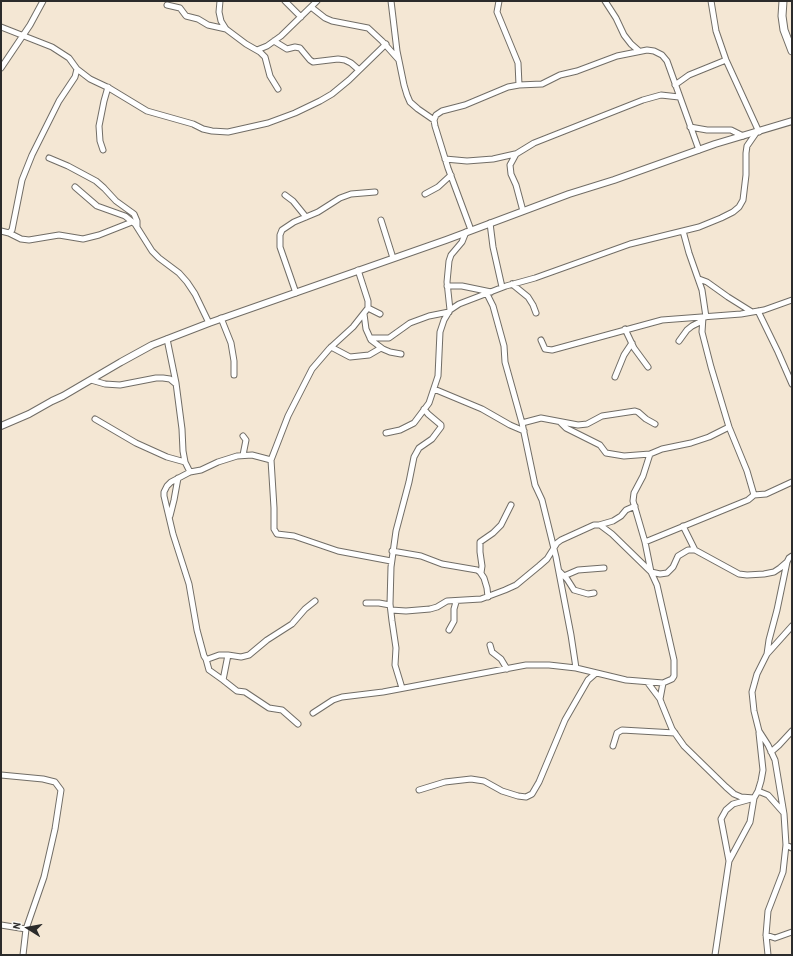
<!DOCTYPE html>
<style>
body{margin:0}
#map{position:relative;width:793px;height:956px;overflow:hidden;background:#f4e7d4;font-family:"Patrick Hand",sans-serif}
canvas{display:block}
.frame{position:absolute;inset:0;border:2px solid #2b2b2b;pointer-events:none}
.north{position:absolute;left:8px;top:908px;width:40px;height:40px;-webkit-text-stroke:3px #f6f6f2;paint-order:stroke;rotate:281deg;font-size:11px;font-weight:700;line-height:16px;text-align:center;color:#2b2b2b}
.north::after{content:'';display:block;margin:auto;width:14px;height:18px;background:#2b2b2b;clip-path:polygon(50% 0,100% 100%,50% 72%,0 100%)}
</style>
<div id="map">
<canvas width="793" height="956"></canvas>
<div class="frame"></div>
<div class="north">N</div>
</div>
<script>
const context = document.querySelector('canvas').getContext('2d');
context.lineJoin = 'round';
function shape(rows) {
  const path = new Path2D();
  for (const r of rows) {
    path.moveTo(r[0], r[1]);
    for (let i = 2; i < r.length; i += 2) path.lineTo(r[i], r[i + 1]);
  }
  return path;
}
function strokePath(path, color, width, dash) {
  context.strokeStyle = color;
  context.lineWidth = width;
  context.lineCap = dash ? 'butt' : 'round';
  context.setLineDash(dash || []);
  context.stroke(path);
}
const minor = shape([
 [220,1,219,12,221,21,226,29,246,44,260,52,265,57,270,76,278,89],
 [285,1,301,17],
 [391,1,397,51,404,85,407,95,410,102,418,109,434,120],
 [499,1,497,12,518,63,519,85],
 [605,1,616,18,624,35,631,44,639,51],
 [711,1,716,31,726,60,759,132],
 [167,5,180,8,186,16,198,19,208,25,226,29],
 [311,7,325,18,332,21,368,28,382,41,398,59],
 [1,27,52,47,69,58,77,69,75,77,59,101,32,155,22,180,12,230,9,233,1,231],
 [274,41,287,49,295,47,300,48,310,60,313,62,338,59,345,60,351,63,359,70],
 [257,50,267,46,281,36,317,1],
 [1,68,30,25,43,1],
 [77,69,90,79,109,88,147,111,193,124,203,129,212,131,228,132,268,123,295,113,320,101,332,94,349,80,386,44],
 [675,85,689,75,726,60],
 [690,127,707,130,731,130,743,136],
 [103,150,100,141,99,126,104,101,108,87],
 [49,158,68,166,96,181,104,188,116,201,134,214,137,221,137,226],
 [445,159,467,161,493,159,515,154],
 [75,187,97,206,125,216,135,224,152,251,159,258,179,273,187,282,195,294,209,323],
 [425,194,438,187,451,175],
 [285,195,293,201,306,217],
 [523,211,516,185,511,174,510,165,516,154,534,143,643,100,661,95,679,97],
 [381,220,393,258],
 [490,223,493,247,502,287],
 [471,230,448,168,435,126,434,120,436,115,442,111,465,105,508,87,519,85,542,84,560,75,577,71,617,56,647,50,654,51,662,55,667,61,699,150],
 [683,231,689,253,702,290,706,317],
 [9,233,21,239,29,240,59,235,83,239,99,235,132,222],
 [358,270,368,301,368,308,353,327,330,348,312,369,288,416,271,460,274,508,274,529,277,534,294,536,338,551,391,561],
 [699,279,707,282,728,297,752,312],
 [512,284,528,297,533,305,536,313],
 [447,286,462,286,491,292],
 [296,293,280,247,280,235,282,230,294,222,318,212,340,198,351,194,375,192],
 [487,294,493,306,504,346,505,362,522,423,535,485,542,500,556,557,571,635,576,668],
 [368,308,380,314],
 [450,310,447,282,449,261,451,255,462,242,466,232],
 [758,311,778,352,792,384],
 [364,314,366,329,371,340,383,349,390,352,401,354],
 [221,318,231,343,234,361,234,375],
 [625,329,634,348,648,367],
 [370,338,389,338,410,323,429,316,449,312],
 [167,339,176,383,182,429,183,451,185,462,190,472],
 [541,340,545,349,552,350,662,320,741,314,764,310,792,300],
 [679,341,687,330,692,326,702,321],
 [331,347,350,357,369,355,381,348],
 [615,377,624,355,632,343],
 [91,380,105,384,120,385,156,378,163,378,170,379,176,384],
 [434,389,482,409,510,425,524,431],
 [95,419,136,443,167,457,185,462],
 [522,423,541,418,578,425,587,424,602,416,635,411,638,412,646,419,655,424],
 [561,423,566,428,600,445,606,453,624,456,650,454],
 [729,427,709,437,691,443,662,449,650,454,643,476,634,493,633,501,645,542,651,572,657,585,674,660,674,676,672,679,663,683,660,699,661,702,672,729,684,746,726,787,734,794,741,797,754,798],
 [386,433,400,430,414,423,429,403,438,376,440,332,444,320,450,310,459,304,506,286,535,278,630,244,699,227,721,218,733,212,739,207,743,200,746,175,746,153,747,146,756,133],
 [243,436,246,440,243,455],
 [754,495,766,494,792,482],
 [170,516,174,500,178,478],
 [599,525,613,521,621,516,626,510,635,506],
 [683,526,695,550],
 [645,542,748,500,754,495,747,471,729,427,711,367,702,332,703,317],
 [392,551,421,556,442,564,477,570,480,572,484,578,487,588,488,597],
 [559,571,567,579,574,590,588,594,594,593],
 [481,573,482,566,480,552,480,542,493,533,501,525,511,505],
 [564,576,578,570,604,568],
 [366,603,379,603,390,605],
 [391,610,406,611,430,609,437,607,447,601,481,599,505,590,516,585,539,566,547,559,557,543,561,540,594,525,600,525,612,534,651,572,660,574,667,573,673,567,678,556,688,550,695,550,739,574,747,575,764,574,774,572,780,568,787,562,789,558,792,556],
 [449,630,454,621,454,609,456,602],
 [490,645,492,652,501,659,507,669],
 [767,654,769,640,777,610,787,562],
 [228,655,219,655,208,659,206,659,204,656,197,630,189,584,173,534,164,496,164,492,167,486,171,482,190,472,201,470,218,462,237,456,252,455,271,460],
 [206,659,209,670,223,680],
 [648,683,660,699],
 [402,688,395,665,396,648,392,621,390,604,391,567,396,531,409,482,414,457,419,448,432,439,441,427,441,425,428,414,424,409],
 [313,713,333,700,342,697,383,692,526,665,549,665,576,668,626,680,663,683],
 [298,724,282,710,269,708,245,692,237,691,223,680,228,655,241,657,249,655,267,640,292,624,305,609,315,601],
 [613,746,617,733,622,730,675,733],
 [771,752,779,745,792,731],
 [1,775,43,779,55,782,61,790,55,829,44,877,26,929,23,955],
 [419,790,445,782,471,779,484,781,502,791,518,796,526,797,532,794,539,782,565,720,588,680,596,673],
 [758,791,768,795,783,812],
 [786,845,792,848],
 [729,861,721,819,726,810,733,804,751,799],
 [1,925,26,929],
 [766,935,775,938,792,932],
 [715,955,729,861,750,822,754,798,758,791,761,781,763,770,759,733],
 [768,955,766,935,768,911,783,872,786,845,784,814,775,760,768,745,759,731,754,711,752,692,757,674,767,654,792,626]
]);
const tertiary = shape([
 [1,426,29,414,52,401,63,396,121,362,152,345,209,323,446,240,569,194,614,180,715,144,792,121]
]);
const secondary = shape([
 [783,1,782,16,784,30,792,51]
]);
strokePath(minor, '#716d66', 7);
strokePath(tertiary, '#716d66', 8);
strokePath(secondary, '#716d66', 9);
strokePath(minor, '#fff', 5);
strokePath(tertiary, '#fff', 6);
strokePath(secondary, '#fff', 7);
</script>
